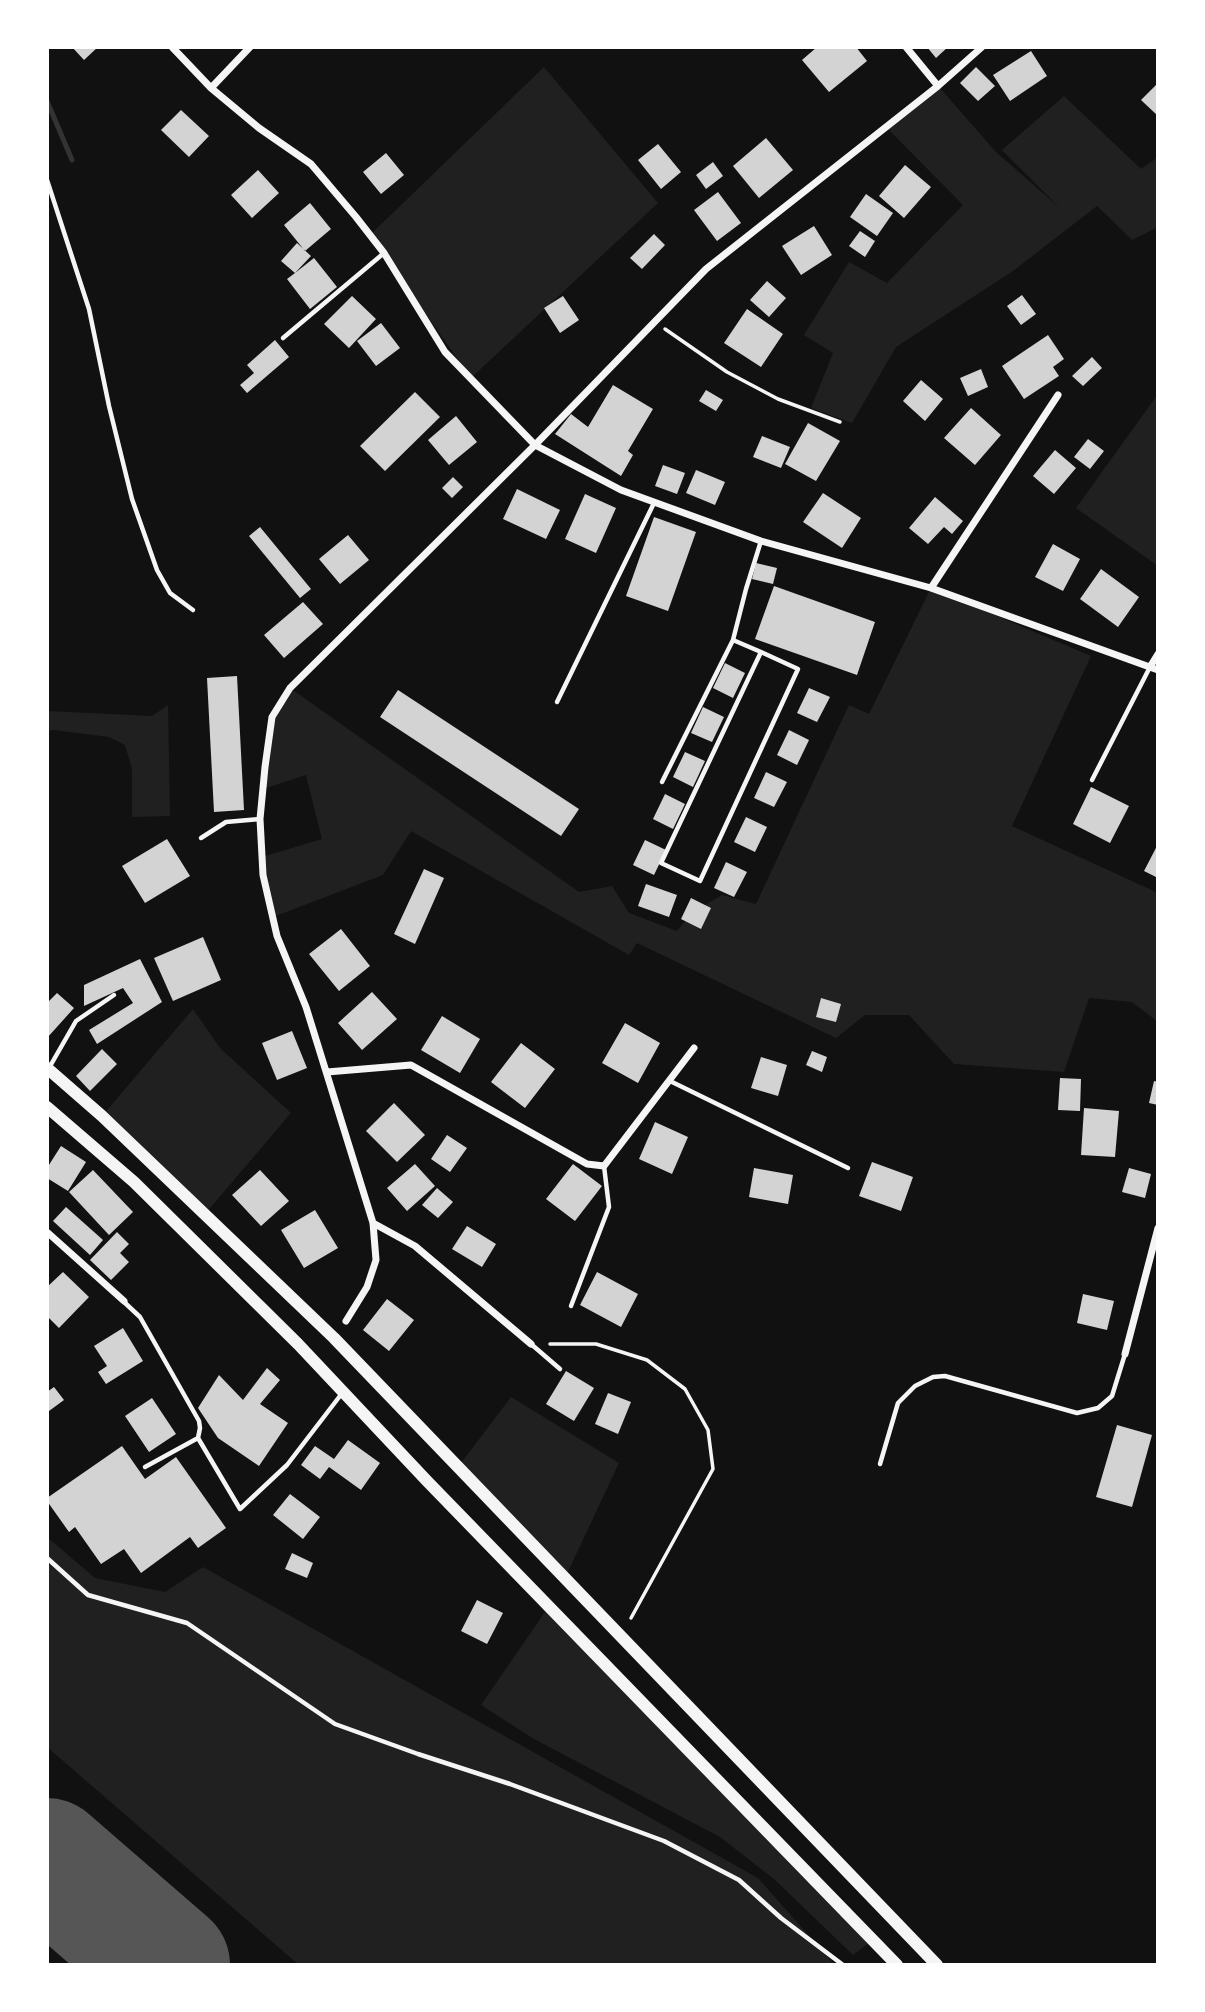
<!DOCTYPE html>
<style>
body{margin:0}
#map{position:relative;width:1205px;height:2012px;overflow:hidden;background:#111;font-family:Signika,sans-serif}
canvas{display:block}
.frame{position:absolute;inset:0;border:49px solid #fff;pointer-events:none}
</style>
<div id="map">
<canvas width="1205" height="2012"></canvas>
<div class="frame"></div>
</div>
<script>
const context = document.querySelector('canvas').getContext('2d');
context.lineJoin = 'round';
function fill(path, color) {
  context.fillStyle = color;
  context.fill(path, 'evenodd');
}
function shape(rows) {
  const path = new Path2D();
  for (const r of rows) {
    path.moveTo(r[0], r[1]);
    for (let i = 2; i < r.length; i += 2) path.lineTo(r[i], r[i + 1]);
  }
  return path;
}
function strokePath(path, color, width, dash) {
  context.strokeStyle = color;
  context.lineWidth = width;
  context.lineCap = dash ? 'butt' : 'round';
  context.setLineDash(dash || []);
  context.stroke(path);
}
fill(shape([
 [544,67,658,203,471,378,370,235],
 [939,87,996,152,1060,208,1002,150,1064,96,1141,169,1158,157,1158,227,1132,240,1097,206,1013,271,896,347,852,423,811,408,833,353,804,335,849,262,887,283,963,205,886,127],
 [1158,394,1158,566,1076,508],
 [931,588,1091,656,1012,826,1158,893,1158,1022,1132,1002,1089,998,1064,1072,954,1064,909,1015,865,1015,836,1038,637,943,629,955,411,831,383,875,273,917,262,857,322,839,306,775,263,789,272,717,290,688,579,892,612,886,629,913,677,931,692,913,722,895,756,904,849,705,869,714],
 [168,705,170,816,132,817,132,769,125,745,109,737,54,730,47,731,47,711,152,716],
 [193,1009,220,1048,291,1113,205,1214,102,1116],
 [511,1397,619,1463,565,1578,458,1467],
 [47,1537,95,1578,165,1592,203,1567,758,1878,835,1965,299,1965,47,1747],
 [549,1606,873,1940,853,1955,774,1879,720,1837,534,1739,481,1705]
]), '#202020');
strokePath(shape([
 [47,101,72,160]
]), '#333', 5);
strokePath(shape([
 [47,1861,167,1965]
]), '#565656', 126);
fill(shape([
 [72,47,98,47,84,60],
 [817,47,856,47,867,61,829,92,802,60],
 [927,47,948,47,936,58],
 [1031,51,1047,76,1010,101,993,75],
 [976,67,995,86,978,101,960,83],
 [1158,83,1158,116,1141,100],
 [181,110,209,136,189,157,161,130],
 [766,138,793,170,759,198,733,166],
 [658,144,681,172,661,189,638,160],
 [386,153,404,175,381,194,363,172],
 [713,162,723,176,706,189,696,175],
 [905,165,931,187,904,218,879,196],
 [258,170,279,193,252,218,231,195],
 [718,192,741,223,717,241,694,210],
 [866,194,893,213,877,236,850,217],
 [310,203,331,229,305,251,284,225],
 [814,226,832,255,801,275,782,246],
 [860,231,875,241,865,257,849,246],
 [654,234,665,245,642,269,630,258],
 [297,243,311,256,295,273,314,258,337,287,310,309,287,279,295,273,281,261],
 [767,281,786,298,769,317,750,300],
 [1022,295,1036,314,1021,325,1007,306],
 [352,296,376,319,349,348,324,324],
 [563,296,579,320,560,333,544,308],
 [747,309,783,334,761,367,724,343],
 [381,323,400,348,376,366,357,341],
 [1048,335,1064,359,1053,367,1059,376,1024,399,1002,366],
 [275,340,289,357,247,393,240,385,254,373,247,365],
 [1092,357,1102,368,1083,386,1072,376],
 [981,369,988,387,968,396,960,378],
 [921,380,943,399,925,421,903,401],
 [613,385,653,409,628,451,633,455,621,476,555,434,571,414,588,427],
 [706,390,723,400,716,411,699,401],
 [415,392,440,417,385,471,360,446],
 [971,408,1001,435,975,465,944,438],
 [456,416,477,442,449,465,428,440],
 [808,423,840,441,816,481,785,464],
 [762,436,790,447,781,468,753,457],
 [1088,439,1104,451,1090,469,1074,457],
 [1055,450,1076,468,1054,494,1033,476],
 [663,465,685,473,677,494,655,486],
 [696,470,725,482,715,505,686,493],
 [453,477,463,487,452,498,442,488],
 [517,489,560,510,546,539,503,519],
 [823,493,861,518,842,548,803,522],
 [585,494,616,508,596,553,565,539],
 [935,497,963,521,952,534,944,527,928,544,909,528],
 [654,517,696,532,668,611,626,596],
 [260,527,311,589,300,598,249,536],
 [348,535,369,560,340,584,319,559],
 [1053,544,1080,559,1063,591,1035,577],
 [756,563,777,568,773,584,752,579],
 [1101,569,1139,597,1118,627,1080,599],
 [774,586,875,622,857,675,755,639],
 [303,602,323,624,284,658,264,635],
 [725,663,745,673,733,698,713,688],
 [237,676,244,810,214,812,207,678],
 [809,688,830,697,817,722,797,713],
 [398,690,579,809,561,836,380,717],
 [703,707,724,717,712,742,691,733],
 [789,730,809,740,797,765,777,755],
 [685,752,705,761,693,787,673,777],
 [766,772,787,782,774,807,754,798],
 [1091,787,1129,806,1110,843,1073,824],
 [665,794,685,804,673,829,653,819],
 [746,817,767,827,755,852,734,842],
 [167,839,190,876,145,903,122,866],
 [645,840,666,850,654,875,633,865],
 [1158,844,1158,878,1144,871],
 [726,862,747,872,734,897,714,888],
 [424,869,444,878,415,944,394,934],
 [646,884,677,895,669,917,638,906],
 [691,898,711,908,701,929,681,919],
 [341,929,370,966,339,991,309,954],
 [203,937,221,980,173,1001,154,958],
 [140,959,162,1002,97,1044,89,1030,133,1003,123,988,84,1006,84,985],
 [372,992,397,1019,362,1050,338,1023],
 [57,993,74,1008,47,1038,47,1003],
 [821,998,841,1004,836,1022,816,1017],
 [442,1016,480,1039,460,1073,421,1050],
 [625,1023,660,1043,638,1083,602,1063],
 [292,1031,307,1068,277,1080,262,1043],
 [521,1043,555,1069,525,1108,491,1082],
 [102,1049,117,1064,90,1091,76,1076],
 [812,1051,827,1057,822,1072,806,1065],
 [761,1057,787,1065,778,1096,751,1088],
 [1060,1078,1081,1079,1080,1111,1058,1110],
 [1154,1081,1158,1082,1158,1105,1149,1103],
 [394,1103,425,1135,397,1162,366,1131],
 [1084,1108,1119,1111,1115,1157,1081,1155],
 [655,1122,688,1137,672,1174,639,1159],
 [447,1135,467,1148,450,1172,431,1159],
 [61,1146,86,1162,68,1191,47,1178,47,1168],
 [872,1162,913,1177,901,1211,859,1196],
 [415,1164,435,1186,407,1211,387,1188],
 [573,1164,602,1186,575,1221,546,1199],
 [754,1168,793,1175,788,1204,749,1197],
 [1129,1168,1151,1174,1145,1198,1122,1192],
 [93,1170,133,1212,109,1235,69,1192],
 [260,1170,289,1201,261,1226,232,1195],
 [437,1188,453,1202,438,1218,422,1205],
 [66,1207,103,1240,90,1255,53,1221],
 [315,1210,338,1248,304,1268,281,1230],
 [467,1226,496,1244,482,1267,452,1249],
 [117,1232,129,1244,120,1253,129,1262,111,1280,90,1260],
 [63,1272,89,1297,59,1328,47,1316,47,1287],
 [597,1272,638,1294,621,1327,580,1305],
 [1083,1294,1114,1301,1107,1330,1077,1323],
 [387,1299,414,1320,389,1351,363,1330],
 [123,1328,143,1361,106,1384,98,1372,107,1366,94,1346],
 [267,1368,280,1380,260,1404,288,1423,259,1466,218,1438,198,1408,219,1375,243,1400],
 [566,1371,594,1388,574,1421,546,1404],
 [54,1387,64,1400,49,1411,47,1392],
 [608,1393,631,1402,618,1434,595,1424],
 [152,1398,176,1434,149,1452,125,1416],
 [1117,1425,1152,1435,1132,1507,1096,1497],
 [348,1440,380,1463,361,1490,329,1467,320,1479,301,1465,315,1446,334,1459],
 [122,1446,145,1479,176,1457,226,1528,198,1548,190,1537,141,1573,124,1549,101,1564,75,1527,69,1532,47,1501,47,1498],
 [290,1494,320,1517,303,1539,273,1515],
 [292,1553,313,1563,307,1578,285,1569],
 [477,1600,503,1613,487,1644,461,1631]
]), '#d3d3d3');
strokePath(shape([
 [665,329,727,372,778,399,840,422],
 [550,1344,596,1344,647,1360,685,1389,708,1430,713,1469,631,1618]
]), '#f5f5f5', 3.5);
strokePath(shape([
 [47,180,89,309,109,406,132,499,157,570,170,593,193,610],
 [283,338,384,253],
 [761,652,798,669,700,881,661,863,761,652],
 [761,652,733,640,746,589,761,541],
 [557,702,654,503],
 [1092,780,1150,667],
 [662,782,733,640],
 [201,838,226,822,260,819],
 [49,1068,76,1021,114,995],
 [670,1081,848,1168],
 [124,1302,140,1317,199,1421,200,1428,198,1438,240,1509,287,1465,343,1392],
 [571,1306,609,1207,604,1166],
 [531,1344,560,1369],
 [880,1464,898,1403,915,1386,933,1377,945,1376,1077,1413,1098,1408,1112,1396,1125,1354],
 [145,1467,198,1438],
 [47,1558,88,1595,187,1623,335,1724,418,1754,510,1784,664,1841,739,1880,781,1918,843,1965]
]), '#f5f5f5', 4.5);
strokePath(shape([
 [172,47,211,88,259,128,311,164,356,217,384,253,445,352,535,445,621,490,761,541,931,588,1158,670],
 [906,47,938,86],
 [211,88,250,47],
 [931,588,1058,395],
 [1150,667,1158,654],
 [327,1072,411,1065,587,1164,604,1166,694,1048],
 [373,1223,415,1246,531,1344],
 [47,1232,124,1301],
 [346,1321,367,1287,376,1260,373,1223,306,1007,277,936,263,875,260,819,265,767,272,717,290,688,535,445,706,269,938,86,982,47],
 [1125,1354,1158,1228]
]), '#f5f5f5', 7);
strokePath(shape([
 [47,1068,102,1116,334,1338,937,1965],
 [47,1107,134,1182,298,1344,427,1481,897,1965]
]), '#f5f5f5', 12);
</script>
